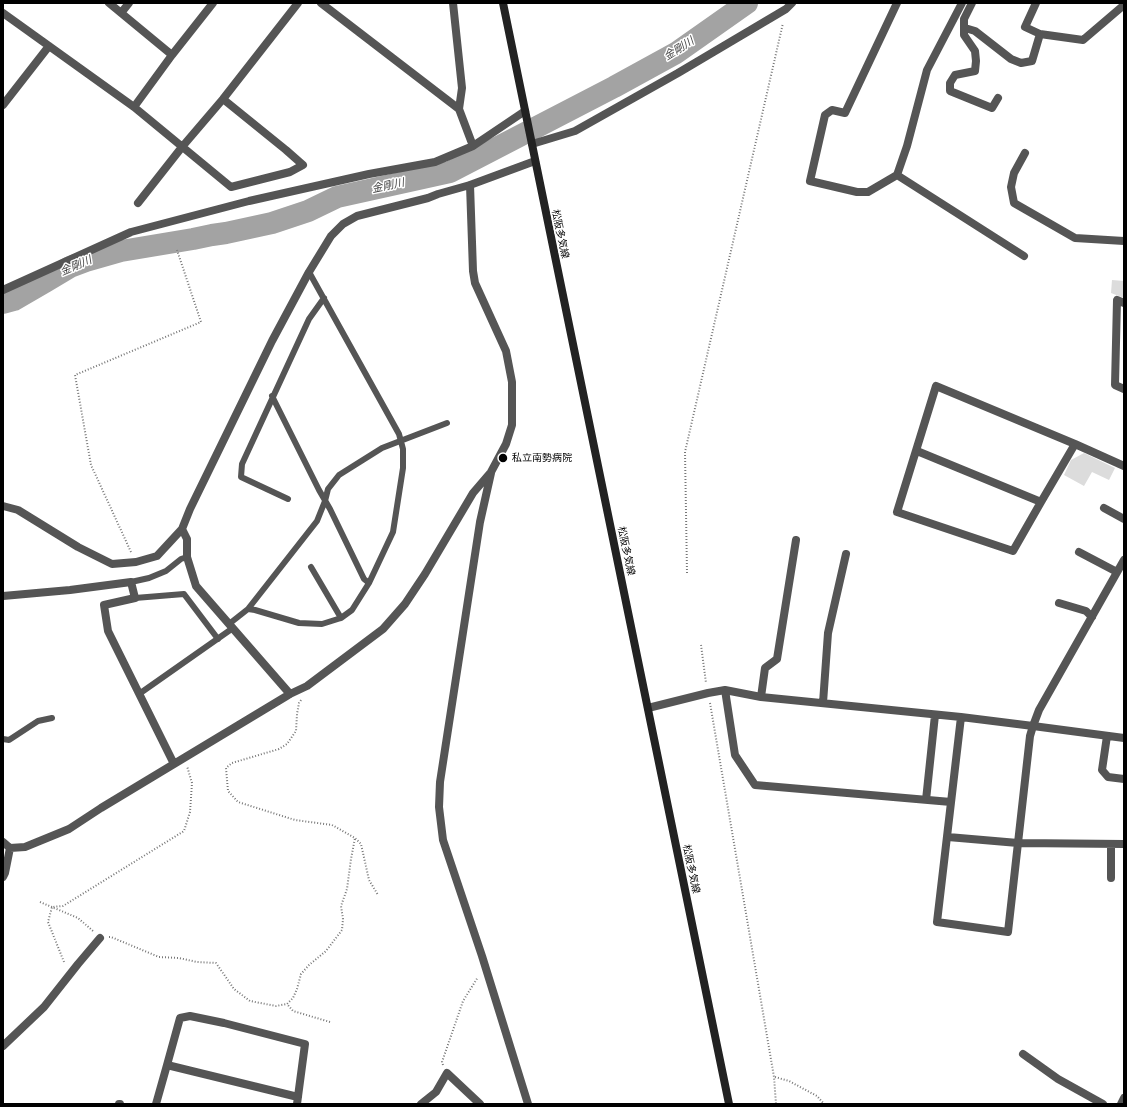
<!DOCTYPE html>
<meta charset="utf-8">
<style>
body{margin:0}
#map{position:relative;width:1127px;height:1107px;overflow:hidden;background:#fff;font-family:Figtree,sans-serif}
canvas{display:block}
.frame{position:absolute;inset:0;border:4px solid #000;pointer-events:none}
</style>
<div id="map">
<canvas width="1127" height="1107"></canvas>
<div class="frame"></div>
</div>
<script>
const context = document.querySelector('canvas').getContext('2d');
context.lineJoin = 'round';
function fill(path, color) {
  context.fillStyle = color;
  context.fill(path, 'evenodd');
}
function shape(rows) {
  const path = new Path2D();
  for (const r of rows) {
    path.moveTo(r[0], r[1]);
    for (let i = 2; i < r.length; i += 2) path.lineTo(r[i], r[i + 1]);
  }
  return path;
}
function strokePath(path, color, width, dash) {
  context.strokeStyle = color;
  context.lineWidth = width;
  context.lineCap = dash ? 'butt' : 'round';
  context.setLineDash(dash || []);
  context.stroke(path);
}
function label(font, color, halo, rows, align = 'center') {
  context.font = font + ' Figtree,"Noto Sans JP",sans-serif';
  context.lineWidth = 3;
  context.setLineDash([]);
  context.textBaseline = 'middle';
  context.strokeStyle = halo;
  context.fillStyle = color;
  for (const [text, x, y, turn = 0] of rows) {
    context.save();
    context.translate(x, y);
    context.rotate((+turn || 0) * Math.PI / 180);
    context.textAlign = isNaN(turn) ? turn : align;
    if (halo) context.strokeText(text, 0, 0);
    context.fillText(text, 0, 0);
    context.restore();
  }
}
fill(shape([
 [1112,280,1124,281,1124,298,1111,293],
 [1084,453,1115,468,1109,480,1092,472,1084,486,1064,475,1071,460]
]), '#dcdcdc');
strokePath(shape([
 [3,303,14,300,45,282,70,267,86,261,121,251,193,239,212,235,226,233,272,223,308,211,337,197,450,172,614,87,676,53,747,3]
]), '#a3a3a3', 22);
strokePath(shape([
 [131,552,91,465,75,375,201,322,177,250],
 [687,573,685,452,783,23],
 [701,645,706,683],
 [301,700,299,703,297,714,296,731,287,744,279,749,232,763,226,768,228,791,238,802,295,820,332,825,355,838,361,844,369,880,378,895],
 [710,703,774,1077,776,1104],
 [40,902,78,918,93,931],
 [109,937,111,937,159,957,179,958,197,962,216,963,234,989,250,1001,276,1006,287,1004],
 [64,962,48,922,52,907,63,906,184,831,190,812,192,783,187,766],
 [330,1022,293,1011,287,1004,293,998,297,989,301,974,309,965,326,951,342,930,343,919,341,906,347,889,351,859,355,838],
 [443,1065,442,1062,463,1001,478,977],
 [775,1077,789,1081,817,1096,824,1104]
]), '#777', 2, [1, 2]);
strokePath(shape([
 [272,396,319,490,330,509,364,579,369,583],
 [288,499,241,477,242,464,309,319,324,298],
 [311,567,341,618],
 [131,582,149,578,166,571,181,559,187,557],
 [135,598,184,594,218,639],
 [248,609,317,521,325,501,328,489,339,475,382,448,447,423],
 [229,624,248,609,255,610,299,623,322,624,341,618,352,610,369,583,393,532,403,468,403,449,399,434,309,272],
 [139,694,233,628],
 [3,739,9,740,38,721,52,718]
]), '#555', 6);
strokePath(shape([
 [109,3,172,55],
 [321,3,459,109],
 [453,3,462,88,459,109,473,146],
 [897,3,845,113,832,110,825,115,810,181,857,192,868,192,897,175,907,146,927,70,962,3],
 [972,3,964,19,964,35,975,51,976,61,975,71,955,75,950,83,950,91,992,108,998,98],
 [1036,3,1025,27,1040,34,1083,40,1124,5],
 [3,13,134,107,231,187,290,172,303,165,286,150,223,99],
 [121,13,129,3],
 [965,28,975,31,1011,59,1021,63,1032,61,1040,34],
 [3,105,49,46],
 [134,107,172,55,213,3],
 [532,144,575,131,678,73,786,9,792,3],
 [1025,153,1014,173,1011,187,1014,203,1075,238,1124,241],
 [897,175,1024,256],
 [138,203,182,147,223,99,298,3],
 [3,290,131,232,249,201,369,174,435,162,473,146,525,111],
 [1124,303,1117,300,1115,385,1124,389],
 [936,386,1075,444,1041,502,1013,551,897,512,936,386],
 [1075,444,1124,466],
 [917,451,1041,502],
 [491,473,480,522,440,782,439,807,443,840,482,956,528,1104],
 [3,506,18,510,78,547,112,564,136,562,157,556,182,529,190,509,272,341,309,272,331,236,343,224,357,216,428,198,438,194,470,185,535,161],
 [1104,508,1124,519],
 [182,529,187,539,187,557,196,586,290,694],
 [1079,552,1117,572],
 [3,596,70,590,131,582,135,598,104,605,108,631,174,764],
 [1059,603,1086,611,1092,617],
 [725,690,735,755,755,785,951,802],
 [761,697,765,668,777,659,796,540],
 [823,703,828,633,846,554],
 [648,708,708,693,725,690,761,697,961,717,1033,726,1124,738],
 [961,717,937,922,1008,932,1030,736,1033,726,1039,710,1124,560],
 [1107,736,1102,770,1108,777,1124,779],
 [926,800,935,715],
 [948,837,1018,843,1124,844],
 [3,842,10,848,25,847,69,829,101,808,290,694,307,686,383,629,405,604,425,574,473,493,491,472,506,444,512,425,512,382,506,351,475,283,473,271,470,185],
 [3,877,5,873,10,848],
 [1111,878,1111,844],
 [3,1046,44,1007,78,964,100,938],
 [1023,1054,1058,1079,1103,1104],
 [167,1065,298,1097],
 [119,1104,120,1104],
 [156,1104,167,1065,180,1018,190,1016,224,1023,305,1044,297,1104],
 [421,1104,436,1092,447,1073,480,1104],
 [1121,1104,1124,1098]
]), '#555', 8);
strokePath(shape([
 [503,3,729,1104]
]), '#222', 8);
for (const [x, y, r, color] of [
 [503,458,5,"#000"]
]) {
  const dot = new Path2D();
  dot.arc(x, y, r, 0, 2 * Math.PI);
  context.fillStyle = color;
  context.fill(dot);
  strokePath(dot, '#fff', 1.5);
}
label('10px', '#000', '#fff', [
 ["松阪多気線",560,234,78],
 ["松阪多気線",626,551,78],
 ["松阪多気線",691,869,78]
]);
label('10px', '#000', '#fff', [
 ["私立南勢病院",512,458]
], 'left');
label('italic 11px', '#444', '#fff', [
 ["金剛川",679,49,-32],
 ["金剛川",388,186,-12],
 ["金剛川",76,266,-23]
]);
</script>
